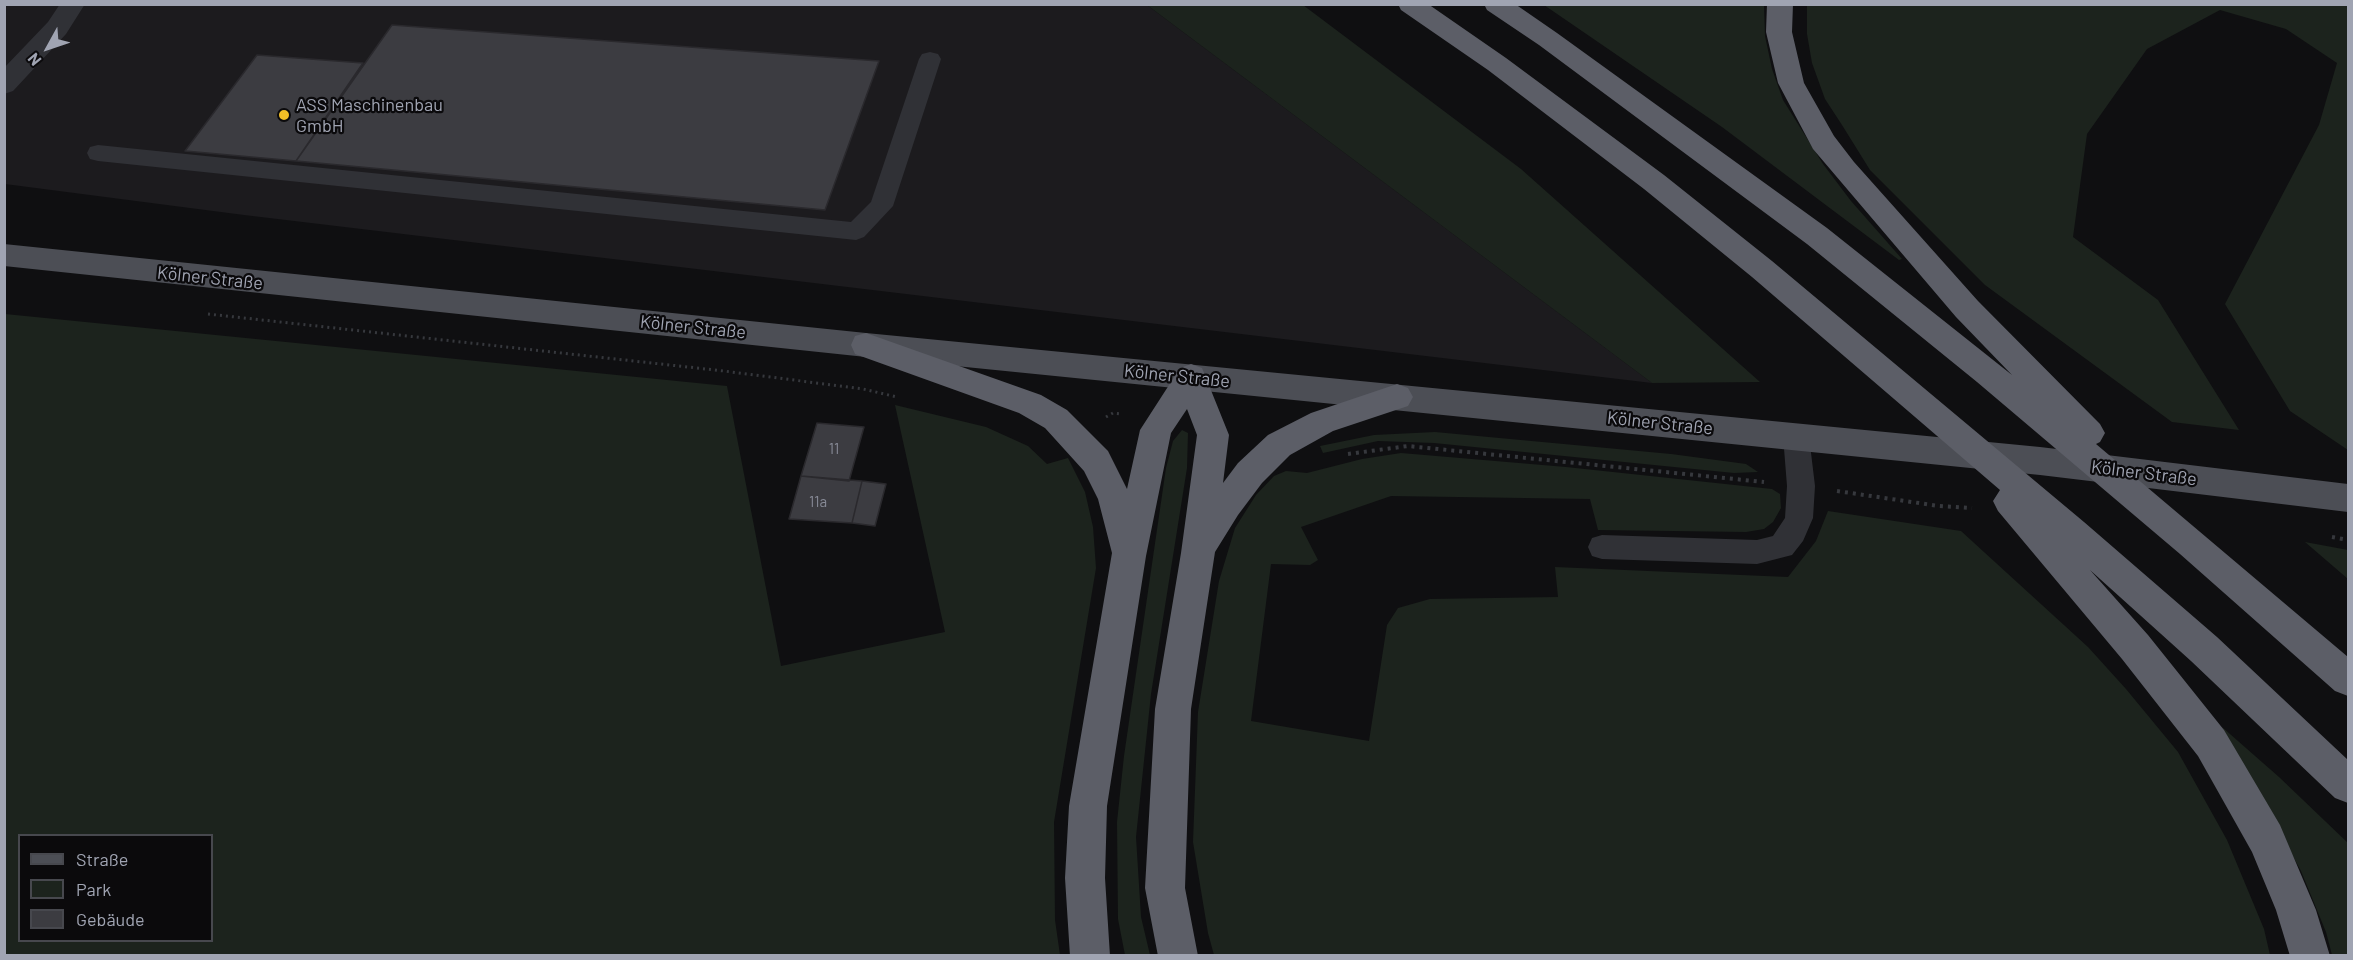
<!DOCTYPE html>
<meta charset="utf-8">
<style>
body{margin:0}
#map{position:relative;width:2353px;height:960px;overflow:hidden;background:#0f0f11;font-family:Barlow,sans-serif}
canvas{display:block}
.frame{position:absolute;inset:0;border:6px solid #a0a4b2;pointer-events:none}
.legend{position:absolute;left:18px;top:834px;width:195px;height:108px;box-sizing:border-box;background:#0b0a0c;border:2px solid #47484e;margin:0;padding:8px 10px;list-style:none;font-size:18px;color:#a0a4b2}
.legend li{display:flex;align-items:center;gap:12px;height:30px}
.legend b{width:30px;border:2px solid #47484e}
.north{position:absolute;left:18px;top:18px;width:60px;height:60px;-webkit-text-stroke:4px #0b0a0c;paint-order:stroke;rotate:230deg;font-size:16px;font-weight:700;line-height:24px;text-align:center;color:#a0a4b2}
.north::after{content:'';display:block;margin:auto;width:21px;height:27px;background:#a0a4b2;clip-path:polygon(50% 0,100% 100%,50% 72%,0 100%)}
</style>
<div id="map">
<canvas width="2353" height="960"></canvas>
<div class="frame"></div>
<ul class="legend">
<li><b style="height:8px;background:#4c4e55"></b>Straße</li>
<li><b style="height:16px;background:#1c231d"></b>Park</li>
<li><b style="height:16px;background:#3c3c41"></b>Gebäude</li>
</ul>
<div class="north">N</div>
</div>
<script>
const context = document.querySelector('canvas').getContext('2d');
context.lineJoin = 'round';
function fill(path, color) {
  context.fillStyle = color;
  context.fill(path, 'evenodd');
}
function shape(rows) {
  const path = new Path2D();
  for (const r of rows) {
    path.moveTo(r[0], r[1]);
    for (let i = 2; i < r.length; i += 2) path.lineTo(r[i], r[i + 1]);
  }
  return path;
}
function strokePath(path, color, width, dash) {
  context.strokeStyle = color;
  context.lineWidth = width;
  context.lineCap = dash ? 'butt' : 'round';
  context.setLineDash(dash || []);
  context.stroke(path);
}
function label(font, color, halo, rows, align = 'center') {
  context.font = font + ' Barlow,sans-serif';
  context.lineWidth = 4.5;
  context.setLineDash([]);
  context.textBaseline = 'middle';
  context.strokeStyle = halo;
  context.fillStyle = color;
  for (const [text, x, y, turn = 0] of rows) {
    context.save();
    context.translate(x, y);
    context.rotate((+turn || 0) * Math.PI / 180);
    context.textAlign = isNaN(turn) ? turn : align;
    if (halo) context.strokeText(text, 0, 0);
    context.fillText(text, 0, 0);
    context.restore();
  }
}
fill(shape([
 [5,5,1147,5,1652,383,244,215,5,184]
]), '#1c1b1e');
fill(shape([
 [1147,5,1303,5,1521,169,1760,382,1652,383],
 [1544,5,1764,5,1765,36,1772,69,1783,100,1823,164,1851,201,1902,259,1899,260,1722,127],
 [1807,5,2348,5,2348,450,2290,411,2225,304,2319,125,2337,63,2286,29,2220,10,2147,49,2087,134,2073,237,2158,300,2239,430,2172,422,1985,285,1870,170,1842,125,1825,99,1812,63,1807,34],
 [5,314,727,386,781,666,945,632,895,405,986,427,1028,446,1047,464,1068,458,1085,492,1093,527,1096,568,1054,822,1055,920,1060,955,5,955],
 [20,836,212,836,212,940,20,940],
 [1182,430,1188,433,1187,468,1151,694,1136,837,1141,917,1150,955,1125,955,1118,919,1117,822,1124,756,1166,468,1173,441],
 [1435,432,1671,454,1746,464,1758,472,1734,473,1434,443,1378,441,1323,453,1320,446,1374,435],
 [1401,453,1566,467,1772,489,1780,494,1781,508,1773,522,1764,529,1746,532,1598,530,1590,499,1391,496,1301,527,1318,560,1310,565,1271,564,1251,721,1369,741,1387,625,1398,608,1430,599,1558,597,1555,567,1788,577,1816,541,1828,511,1961,531,2088,647,2126,689,2178,752,2227,840,2264,929,2270,955,1214,955,1208,933,1193,842,1198,712,1219,581,1235,528,1256,495,1274,476,1286,471,1307,473,1362,459],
 [2305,542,2348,550,2348,579],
 [2222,727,2279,777,2348,843,2348,955,2332,955,2326,932,2301,871]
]), '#1c231d');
const building = shape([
 [392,25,879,61,825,210,296,161,392,25],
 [257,55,363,63,296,161,185,151,257,55],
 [817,423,864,427,849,481,801,476,817,423],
 [801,476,862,481,852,523,789,519,801,476],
 [862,481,886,484,875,526,852,523,862,481]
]);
fill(building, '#3c3c41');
strokePath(building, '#2a292d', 1.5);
strokePath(shape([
 [208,314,724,371,863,389,897,397],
 [1106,417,1113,413,1122,414]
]), '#36383d', 3, [2, 4]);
strokePath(shape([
 [1348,454,1408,446,1764,482],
 [1837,491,1939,506,1972,508],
 [2332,537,2348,540]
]), '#36383d', 4, [3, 5]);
fill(shape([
 [930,52,938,54,941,59,893,206,864,237,856,240,98,161,90,159,87,153,90,147,98,145,851,222,871,202,919,59,922,54,930,52],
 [1796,425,1805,428,1809,436,1815,486,1813,518,1803,541,1792,555,1757,564,1602,559,1592,556,1588,547,1592,538,1602,535,1757,540,1773,536,1785,518,1787,486,1783,436,1787,428,1796,425]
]), '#303136');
fill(shape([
 [60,4,85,4,66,34,13,91,4,94,4,68,48,22,60,4]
]), '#303136');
fill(shape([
 [4,244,866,333,2040,447,2348,484,2348,512,2040,475,866,357,4,266,4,244]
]), '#4c4e55');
fill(shape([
 [1398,4,1428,4,1506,58,1664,175,1772,261,2084,522,2217,637,2348,760,2348,803,2335,798,2191,661,2090,570,2148,635,2224,730,2280,825,2316,910,2330,956,2290,956,2276,910,2252,852,2198,756,2122,659,1998,511,1993,501,2000,490,1752,277,1644,189,1488,70,1401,10,1398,4],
 [1484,4,1515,4,1557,33,1827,228,2012,375,1956,317,1813,149,1778,83,1766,32,1767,4,1793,4,1792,32,1804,83,1834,136,1854,162,1978,301,2100,424,2105,433,2100,442,2096,444,2348,657,2348,696,2335,691,2180,554,1977,382,1807,244,1539,45,1487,10,1484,4],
 [866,333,1041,395,1067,410,1108,451,1127,489,1140,430,1180,368,1191,364,1202,368,1229,435,1223,483,1238,463,1268,435,1311,413,1397,384,1408,388,1413,397,1408,406,1333,431,1290,455,1262,483,1238,515,1215,552,1191,709,1185,888,1198,956,1158,956,1145,888,1155,709,1181,553,1197,435,1187,409,1171,433,1146,556,1107,806,1105,878,1110,956,1070,956,1065,878,1069,806,1112,553,1098,499,1084,471,1045,428,1019,413,855,354,851,345,855,336,866,333]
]), '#5c5e67');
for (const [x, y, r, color] of [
 [284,115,6,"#f2be26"]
]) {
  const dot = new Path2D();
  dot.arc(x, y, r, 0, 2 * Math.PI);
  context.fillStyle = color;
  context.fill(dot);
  strokePath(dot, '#0b0a0c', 2);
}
label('15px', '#878a96', null, [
 ["11",834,449],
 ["11a",818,502]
]);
label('18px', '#a0a4b2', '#0b0a0c', [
 ["ASS Maschinenbau",296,105],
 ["GmbH",296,126]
], 'left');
label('18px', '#a0a4b2', '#0b0a0c', [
 ["Kölner Straße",210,278,6],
 ["Kölner Straße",693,327,6],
 ["Kölner Straße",1177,376,6],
 ["Kölner Straße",1660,423,6],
 ["Kölner Straße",2144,473,7]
]);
</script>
